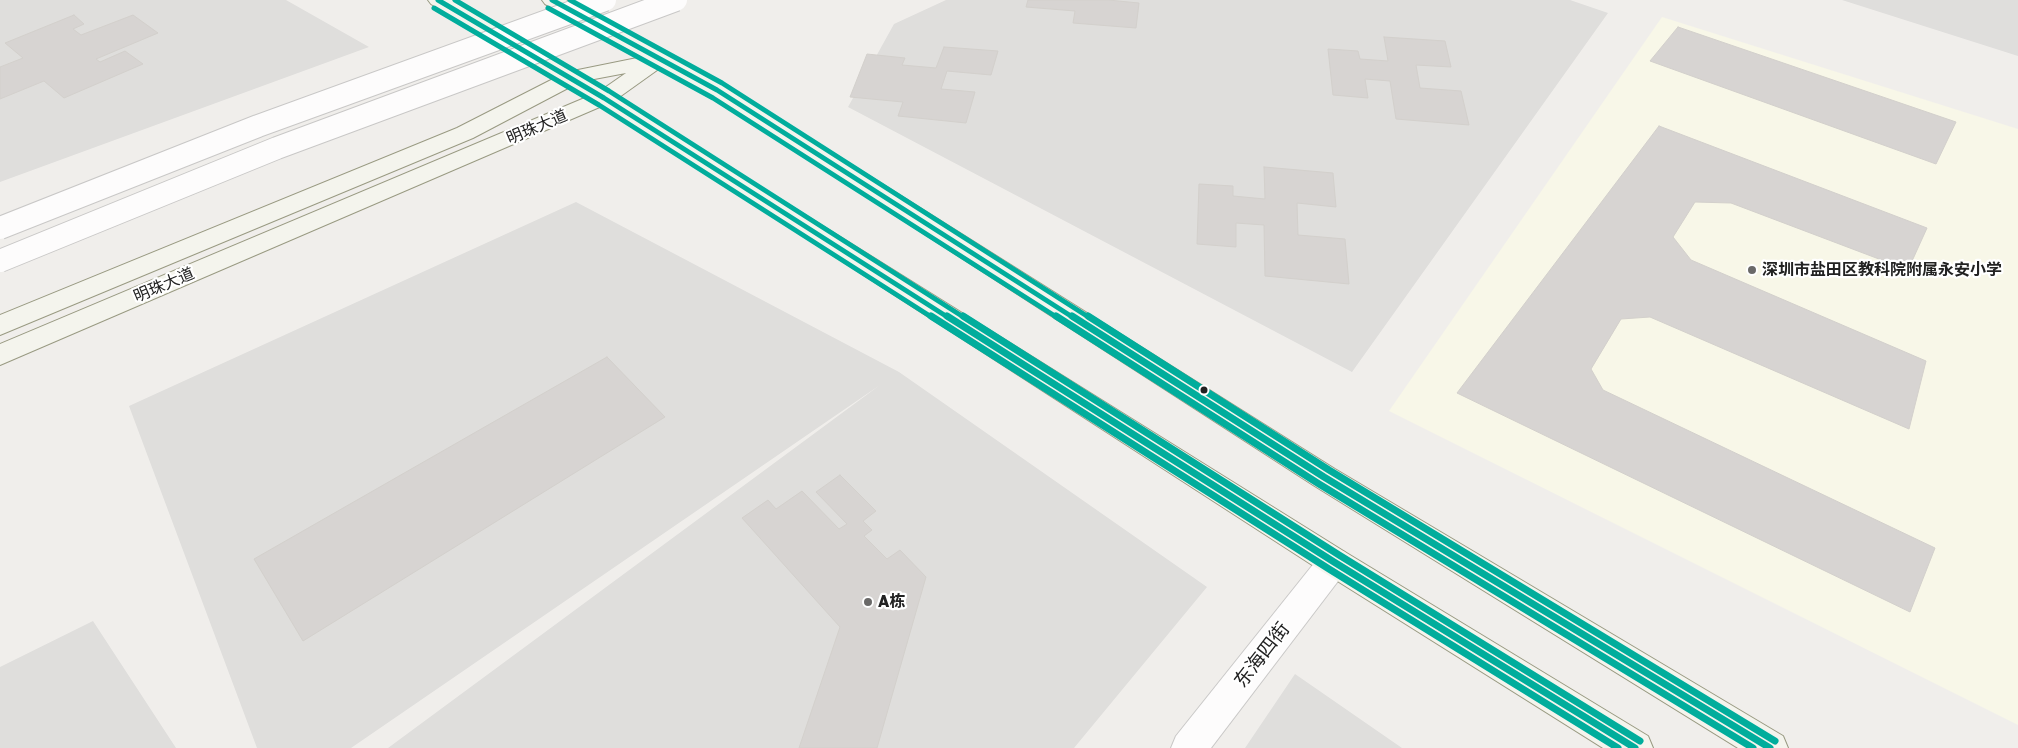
<!DOCTYPE html>
<meta charset="utf-8">
<style>
body{margin:0}
canvas{display:block;background:#f0eeeb}
</style>
<canvas width="2018" height="748"></canvas>
<script>
const context = document.querySelector('canvas').getContext('2d');
context.lineJoin = 'round';
function fill(path, color) {
  context.fillStyle = color;
  context.fill(path, 'evenodd');
}
function shape(rows) {
  const path = new Path2D();
  for (const r of rows) {
    path.moveTo(r[0], r[1]);
    for (let i = 2; i < r.length; i += 2) path.lineTo(r[i], r[i + 1]);
  }
  return path;
}
function strokePath(path, color, width, dash) {
  context.strokeStyle = color;
  context.lineWidth = width;
  context.lineCap = dash ? 'butt' : 'round';
  context.setLineDash(dash || []);
  context.stroke(path);
}
function label(font, color, halo, rows, align = 'center') {
  context.font = font + ' "Golos Text","Noto Sans SC",sans-serif';
  context.lineWidth = 4.5;
  context.setLineDash([]);
  context.textBaseline = 'middle';
  context.strokeStyle = halo;
  context.fillStyle = color;
  for (const [text, x, y, turn = 0] of rows) {
    context.save();
    context.translate(x, y);
    context.rotate((+turn || 0) * Math.PI / 180);
    context.textAlign = isNaN(turn) ? turn : align;
    if (halo) context.strokeText(text, 0, 0);
    context.fillText(text, 0, 0);
    context.restore();
  }
}
fill(shape([
 [0,0,286,0,369,47,0,182],
 [946,0,1570,0,1608,13,1352,372,848,107,894,24],
 [1842,0,2018,0,2018,56],
 [576,202,899,372,1207,587,1074,748,388,748,880,385,351,748,257,748,129,406],
 [93,621,176,748,0,748,0,667],
 [1295,674,1402,748,1245,748]
]), '#dfdedc');
fill(shape([
 [1662,17,2018,129,2018,725,1389,411]
]), '#f8f7e8');
const building = shape([
 [1028,0,1108,0,1139,3,1136,28,1073,23,1075,11,1026,7,1028,0],
 [74,15,84,24,73,29,81,35,133,15,158,33,96,59,100,62,125,51,143,64,64,98,44,81,0,99,0,67,23,58,5,43,74,15],
 [1678,27,1956,122,1936,164,1650,61,1678,27],
 [1384,37,1445,41,1451,67,1416,65,1420,88,1461,91,1469,125,1396,119,1390,81,1365,79,1368,98,1333,95,1328,49,1358,51,1360,59,1388,61,1384,37],
 [944,47,998,51,991,75,947,71,941,89,975,92,966,123,898,116,903,102,850,97,867,54,905,58,902,65,936,68,944,47],
 [1659,126,1927,228,1908,270,1731,203,1695,202,1673,237,1691,260,1926,361,1909,429,1650,317,1621,319,1591,369,1603,390,1935,548,1910,612,1457,393,1659,126],
 [1264,167,1333,173,1336,207,1297,203,1298,235,1345,239,1349,284,1265,276,1264,225,1236,223,1236,247,1197,244,1199,184,1233,186,1233,196,1265,199,1264,167],
 [607,357,665,417,303,641,254,559,607,357],
 [840,475,876,511,863,521,872,530,864,536,887,559,900,550,926,577,877,748,799,748,840,627,742,518,768,500,776,509,802,491,839,529,847,524,816,492,840,475]
]);
fill(building, '#d7d4d2');
strokePath(building, '#d3d0cc', 1);
const minor = shape([
 [1334,548,1345,552,1350,562,1345,572,1211,748,1171,748,1176,736,1323,552,1334,548]
]);
const secondary = shape([
 [428,0,452,0,573,71,642,57,545,4,542,0,566,0,725,85,1335,469,1783,736,1788,748,1738,748,1313,485,709,95,660,68,618,98,1345,552,1648,736,1653,748,1603,748,1323,572,602,106,0,365,0,344,587,97,570,87,473,138,0,335,0,315,457,128,555,78,431,4,428,0],
 [626,73,603,89,589,80,626,73]
]);
strokePath(minor, '#c9c8c7', 2);
strokePath(secondary, '#999a82', 2);
fill(minor, '#fdfcfc');
fill(secondary, '#f4f4ed');
const tertiaryBridge = shape([
 [0,228,258,126,605,0],
 [0,261,277,148,676,0]
]);
strokePath(tertiaryBridge, '#c9c8c7', 24, []);
strokePath(tertiaryBridge, '#fdfcfc', 22);
strokePath(shape([
 [438,0,604,98,949,318],
 [552,0,717,90,1074,318]
]), '#01ad9c', 5);
strokePath(shape([
 [947,316,1334,562,1635,748],
 [1072,316,1324,477,1770,748]
]), '#01ad9c', 7);
strokePath(shape([
 [434,8,599,105,933,318],
 [548,8,713,98,1058,318]
]), '#01ad9c', 5);
strokePath(shape([
 [931,316,1329,569,1618,748],
 [1056,316,1319,484,1753,748]
]), '#01ad9c', 7);
strokePath(shape([
 [455,0,609,91,965,318],
 [570,0,722,83,1090,318]
]), '#01ad9c', 5);
strokePath(shape([
 [963,316,1339,555,1640,741],
 [1088,316,1329,470,1775,741]
]), '#01ad9c', 7);
for (const [x, y, r, color] of [
 [1752,270,5,"#6a6968"],
 [1204,390,4.5,"#222"],
 [868,602,5,"#6a6968"]
]) {
  const dot = new Path2D();
  dot.arc(x, y, r, 0, 2 * Math.PI);
  context.fillStyle = color;
  context.fill(dot);
  strokePath(dot, '#fff', 2);
}
label('16px', '#222', '#fff', [
 ["明珠大道",537,127,-23],
 ["明珠大道",164,285,-23]
]);
label('bold 16px', '#222', '#fff', [
 ["深圳市盐田区教科院附属永安小学",1762,270],
 ["A栋",878,602]
], 'left');
label('19px', '#222', '#fff', [
 ["东海四街",1262,655,-52]
]);
</script>
